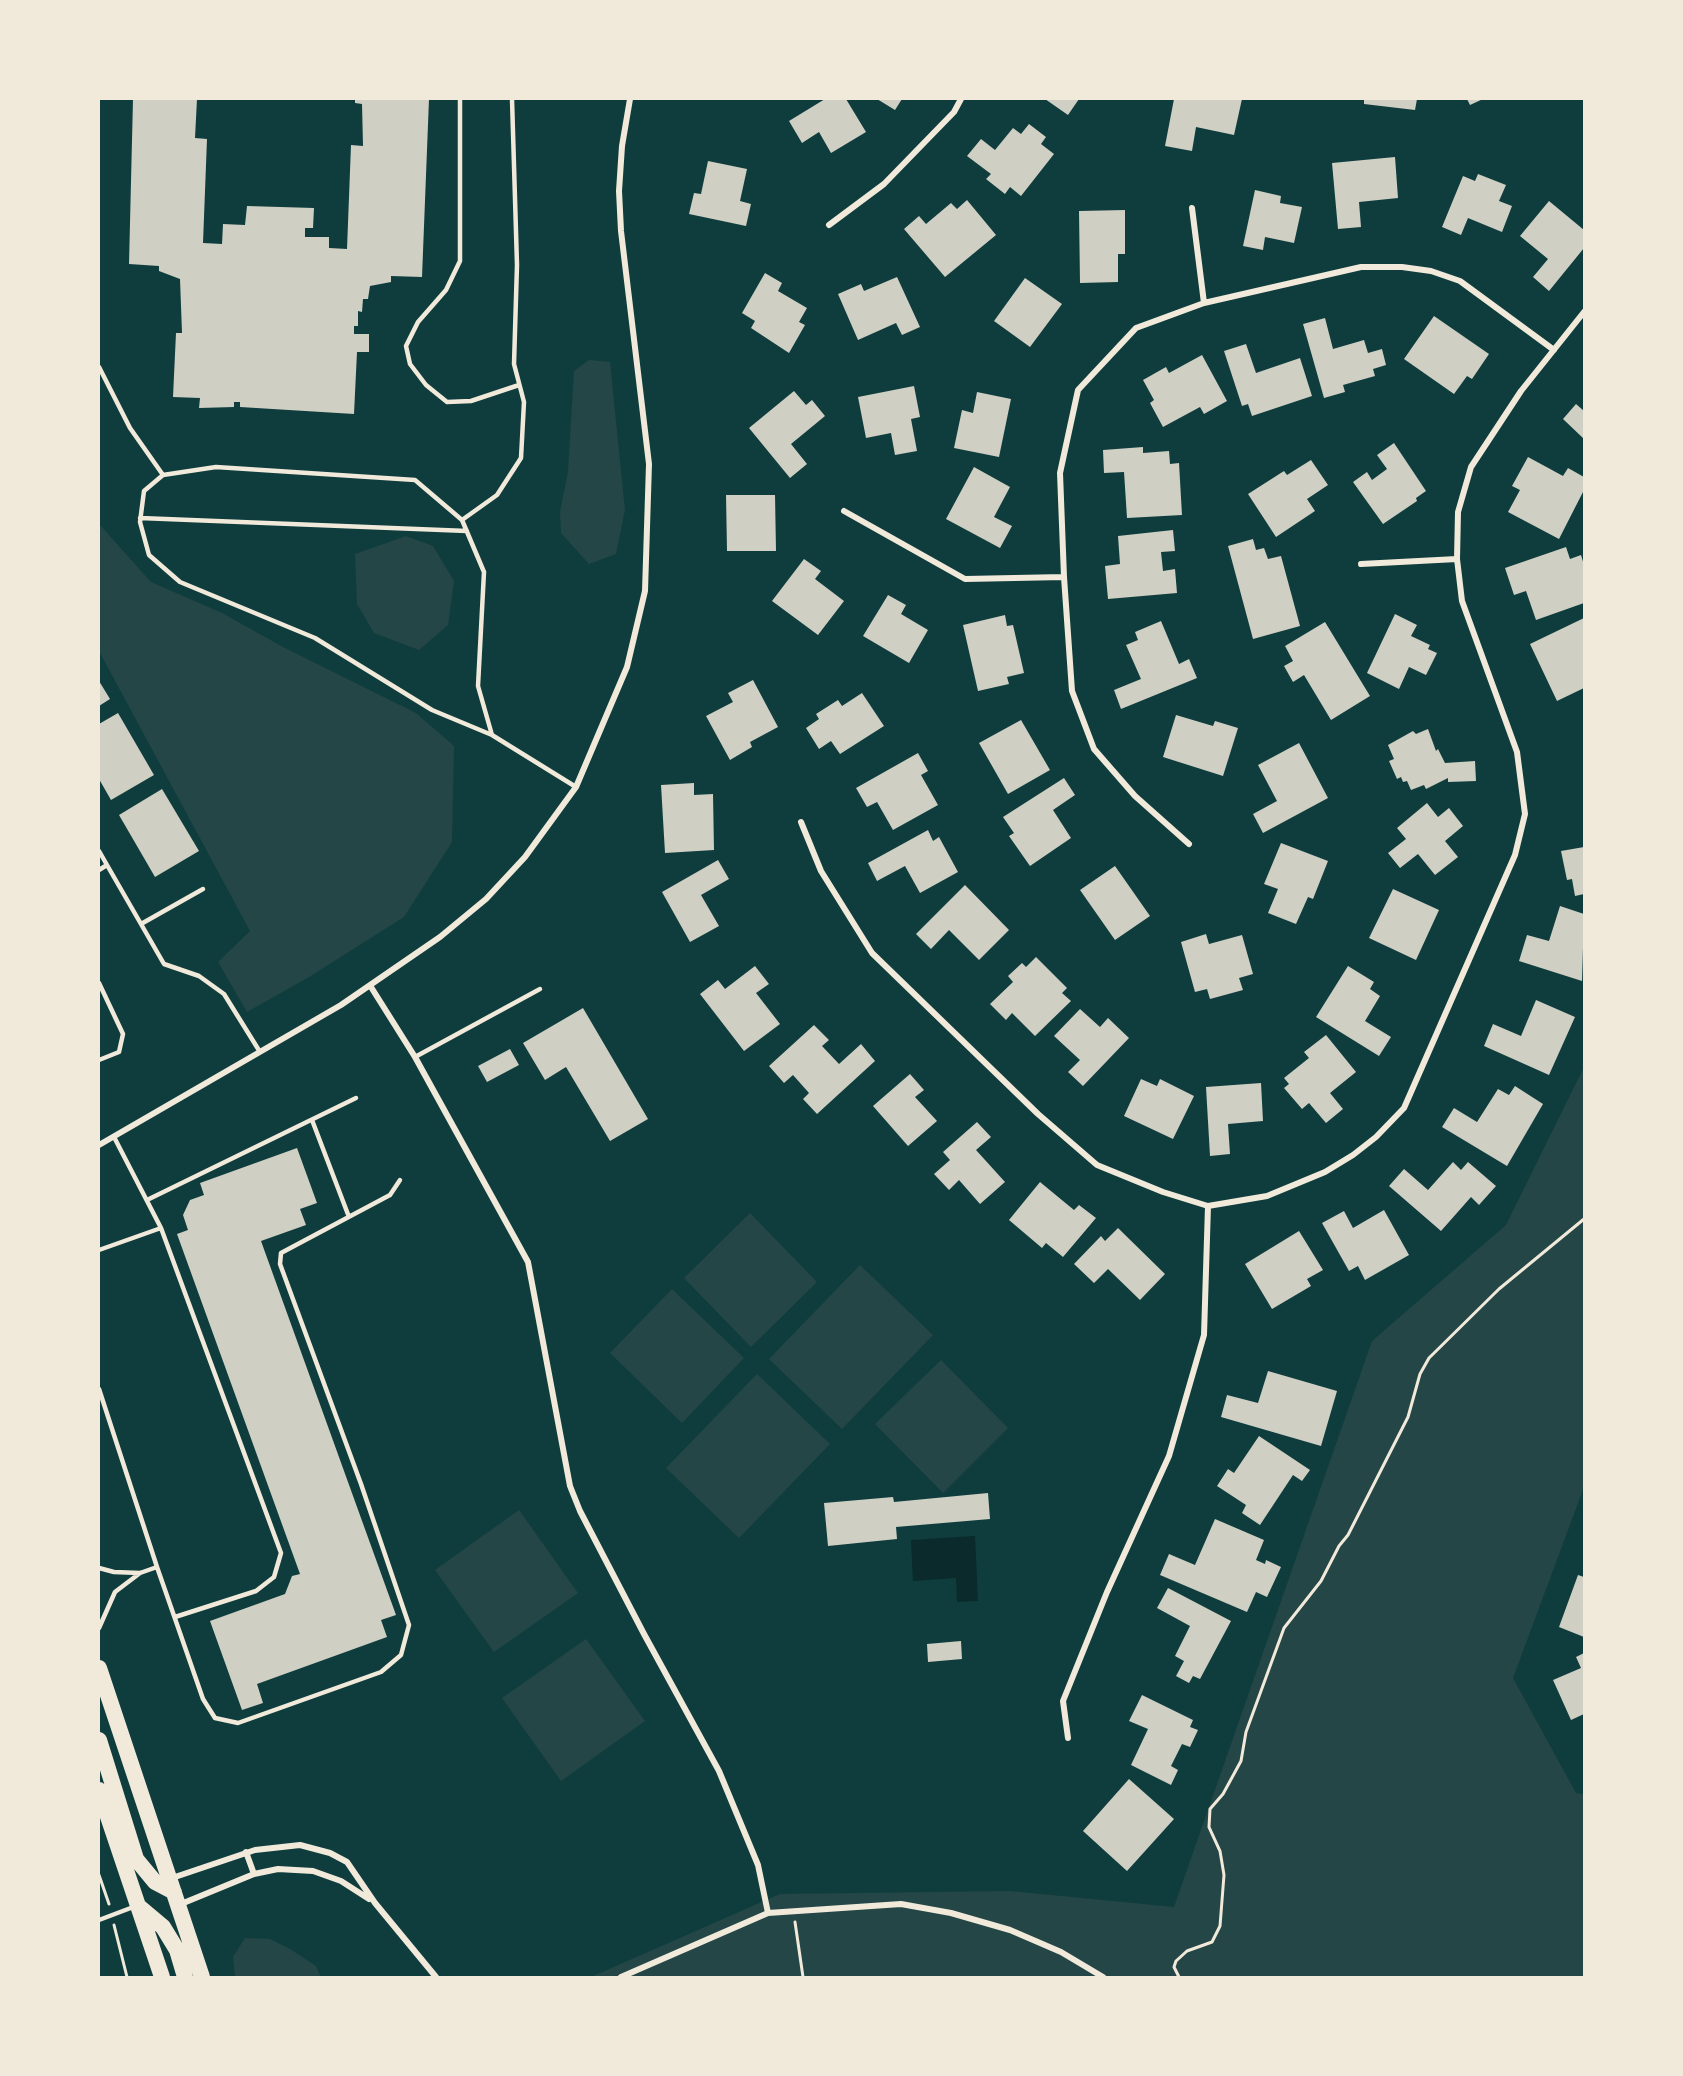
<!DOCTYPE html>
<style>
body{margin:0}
#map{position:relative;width:1683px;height:2076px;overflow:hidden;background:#0f3d3e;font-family:Barlow,sans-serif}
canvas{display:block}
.frame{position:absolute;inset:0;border:100px solid #f1e9da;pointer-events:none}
</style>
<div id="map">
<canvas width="1683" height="2076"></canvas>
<div class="frame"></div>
</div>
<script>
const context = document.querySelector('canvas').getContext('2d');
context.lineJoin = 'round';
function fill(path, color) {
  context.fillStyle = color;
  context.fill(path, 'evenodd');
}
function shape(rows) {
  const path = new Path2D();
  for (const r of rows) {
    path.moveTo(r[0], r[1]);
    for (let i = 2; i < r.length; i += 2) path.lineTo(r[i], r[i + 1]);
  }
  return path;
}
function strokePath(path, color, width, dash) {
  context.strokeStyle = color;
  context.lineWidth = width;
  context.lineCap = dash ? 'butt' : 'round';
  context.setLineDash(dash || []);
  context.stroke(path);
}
fill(shape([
 [589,360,610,362,625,510,616,554,589,564,561,533,560,512,568,472,574,371],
 [99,524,151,582,222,613,283,647,416,713,454,746,452,842,404,917,309,977,247,1012,218,962,250,931,99,651],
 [406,536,433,546,454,581,448,625,419,650,374,633,357,604,355,554],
 [1584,1067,1584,1487,1513,1678,1576,1793,1584,1794,1584,1977,591,1977,780,1894,1010,1891,1174,1907,1372,1341,1506,1225],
 [750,1213,817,1282,751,1347,684,1278],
 [860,1265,933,1335,842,1429,769,1359],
 [672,1289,744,1358,682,1423,610,1353],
 [941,1360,1008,1428,943,1493,875,1424],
 [757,1374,830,1444,739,1538,666,1468],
 [519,1510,578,1593,494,1652,435,1570],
 [586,1639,645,1721,561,1781,502,1698],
 [245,1938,270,1939,290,1949,316,1966,321,1977,235,1977,233,1957]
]), '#244646');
fill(shape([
 [975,1536,978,1601,957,1602,956,1578,913,1581,911,1540]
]), '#0a2a2b');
fill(shape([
 [133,99,197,99,195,138,207,139,203,243,222,244,223,224,245,225,247,206,314,208,313,228,305,228,305,237,329,237,329,248,347,249,351,145,363,146,362,104,355,103,355,99,429,99,422,277,391,276,391,282,370,286,368,299,363,299,362,312,358,311,358,326,354,326,354,334,369,334,369,352,357,352,354,414,240,407,240,402,234,402,234,407,199,408,200,398,173,397,176,333,182,333,180,279,159,271,159,266,129,264],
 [825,99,846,99,866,132,831,153,819,132,802,143,789,121],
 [877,99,902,99,895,110],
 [1045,99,1079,99,1068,115],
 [1174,99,1242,99,1234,135,1196,127,1192,151,1165,146],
 [1364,99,1417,99,1415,110,1364,104],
 [1467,99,1483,99,1470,105],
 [1029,124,1046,137,1041,144,1054,154,1021,196,1010,187,1005,194,986,179,991,174,967,156,981,139,995,150,1013,128,1021,134],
 [1395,157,1398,198,1359,202,1361,227,1338,229,1332,163],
 [708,161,747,169,740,201,751,204,746,226,689,214,694,193,701,194],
 [1478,174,1506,185,1499,201,1512,206,1502,232,1468,218,1461,235,1442,227,1463,176,1475,181],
 [1255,190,1281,196,1280,203,1302,207,1294,243,1265,237,1263,250,1243,246],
 [967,200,996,235,945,277,904,229,919,216,926,224,951,203,957,209],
 [1549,201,1584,230,1584,248,1549,291,1533,277,1548,259,1520,236],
 [1125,210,1125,254,1118,254,1118,282,1080,283,1079,211],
 [765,273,782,283,778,291,807,308,799,322,805,325,789,353,751,328,755,321,742,313],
 [897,277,920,327,902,335,896,323,858,340,838,294,861,284,864,291],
 [1025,278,1062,304,1030,347,994,321],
 [1434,316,1489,354,1472,379,1467,376,1454,394,1404,359],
 [1325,318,1333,349,1364,340,1368,353,1382,349,1386,365,1373,369,1375,376,1343,385,1345,392,1324,398,1303,324],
 [1246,344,1256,373,1300,358,1312,396,1252,416,1248,404,1242,406,1224,351],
 [1202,355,1227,401,1204,414,1200,407,1163,427,1150,403,1154,400,1143,380,1166,367,1169,373],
 [914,386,920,417,911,419,917,451,895,455,891,433,866,438,858,397],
 [794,391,806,405,812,400,825,416,791,444,807,464,790,478,749,428],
 [977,392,1011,399,999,457,954,448,962,410,973,413],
 [1576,404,1584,411,1584,439,1563,419],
 [1394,443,1426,491,1416,498,1417,501,1383,524,1353,482,1367,472,1372,480,1387,469,1377,455],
 [1143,447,1143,453,1169,451,1170,464,1179,463,1182,515,1127,518,1124,472,1104,473,1103,450],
 [1528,457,1563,476,1568,468,1584,477,1584,490,1559,539,1508,512,1520,490,1512,486],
 [1311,460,1328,485,1307,499,1315,511,1276,537,1248,494,1284,471,1287,475],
 [974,467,1010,487,994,517,1012,526,1000,548,946,519],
 [726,495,775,495,776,551,727,551],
 [1173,530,1175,551,1161,552,1163,571,1175,569,1177,593,1108,599,1105,566,1120,564,1118,536],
 [1253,539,1256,550,1264,548,1268,559,1281,556,1300,626,1253,639,1228,546],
 [1566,547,1570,559,1581,555,1584,565,1584,603,1536,620,1526,591,1514,595,1505,568],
 [804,559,821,571,815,579,844,601,818,635,772,601],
 [888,595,906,605,901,614,928,630,909,663,863,636],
 [1395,614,1417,625,1411,636,1430,645,1428,649,1437,653,1426,675,1409,667,1399,689,1367,673],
 [1005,615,1007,626,1013,625,1024,673,1007,677,1009,684,978,691,963,625],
 [1584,618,1584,688,1557,701,1530,644],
 [1161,621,1179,664,1189,659,1197,678,1121,709,1114,690,1141,679,1126,645,1138,640,1135,632],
 [1325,622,1370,696,1331,720,1304,675,1293,682,1284,666,1293,661,1285,646],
 [753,680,778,727,750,742,752,747,730,760,706,716,733,702,728,693],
 [99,681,110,699,99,706],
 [862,693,884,726,840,754,831,741,819,749,806,728,819,719,816,714,838,700,842,706],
 [118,713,154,775,111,800,99,779,99,724],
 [1176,715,1213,726,1215,721,1238,728,1223,776,1163,757],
 [1021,720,1050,770,1008,794,979,743],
 [1428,729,1436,751,1438,749,1445,763,1475,761,1476,781,1448,782,1448,778,1426,789,1424,785,1411,790,1407,781,1403,782,1401,777,1397,779,1389,761,1394,759,1388,745,1413,731,1416,734],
 [1299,743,1328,798,1263,833,1253,814,1277,801,1258,765],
 [918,753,928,771,921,775,938,805,893,830,877,802,867,807,856,788],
 [1064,778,1075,795,1053,810,1071,838,1030,866,1009,836,1014,833,1003,817],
 [694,783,694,795,713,794,714,850,665,853,661,785],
 [162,789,199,851,155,877,119,815],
 [1427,803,1438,817,1449,808,1463,826,1445,841,1458,857,1435,875,1418,854,1400,868,1388,853,1406,839,1397,828],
 [928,830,933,841,939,837,958,872,920,893,905,866,877,881,868,863],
 [1281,843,1328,861,1313,899,1308,897,1296,924,1268,913,1278,889,1264,884],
 [1584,847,1584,894,1575,896,1572,879,1567,880,1561,851],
 [718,860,729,879,701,895,719,926,690,942,662,892],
 [1115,866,1150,916,1115,940,1080,890],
 [965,885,1009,930,979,960,949,930,931,949,916,934],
 [1393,889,1439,910,1416,960,1369,938],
 [1560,906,1584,914,1582,981,1519,961,1527,935,1549,941],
 [1206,934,1209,944,1242,935,1253,974,1239,978,1243,990,1210,999,1207,989,1195,992,1181,942],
 [1036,957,1067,988,1062,993,1071,1001,1035,1036,1012,1013,1006,1020,990,1004,1013,982,1008,976,1022,963,1026,967],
 [755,966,769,984,756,993,780,1024,744,1051,700,994,718,980,725,989],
 [1348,966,1374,982,1370,989,1380,996,1365,1021,1391,1037,1379,1056,1316,1017],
 [1536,1000,1575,1017,1549,1075,1484,1046,1493,1024,1521,1036],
 [583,1008,648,1119,610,1141,566,1067,545,1080,523,1043],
 [1080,1009,1100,1027,1108,1018,1129,1038,1083,1086,1068,1072,1080,1060,1054,1036],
 [814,1025,829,1040,822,1046,839,1064,861,1044,875,1061,817,1114,803,1099,809,1093,793,1075,784,1083,769,1066],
 [1326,1035,1356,1072,1330,1093,1343,1109,1326,1123,1309,1103,1302,1109,1284,1088,1289,1084,1284,1078,1309,1058,1304,1052],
 [510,1049,519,1065,487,1082,478,1066],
 [910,1074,924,1090,915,1097,937,1121,908,1146,873,1106],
 [1141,1079,1157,1086,1160,1079,1194,1096,1173,1139,1124,1116],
 [1261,1083,1263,1121,1228,1124,1230,1154,1210,1156,1206,1087],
 [1515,1086,1543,1104,1507,1166,1442,1127,1454,1108,1477,1122,1498,1089,1509,1095],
 [977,1122,991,1137,976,1150,1005,1182,980,1204,959,1180,949,1190,934,1174,950,1160,943,1152],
 [297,1148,317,1203,300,1209,306,1225,261,1241,396,1615,381,1620,387,1637,257,1684,263,1703,242,1710,210,1621,285,1594,292,1576,300,1574,177,1234,188,1230,183,1215,190,1200,204,1195,200,1183],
 [1453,1162,1461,1170,1468,1162,1496,1186,1479,1205,1471,1197,1441,1231,1389,1186,1404,1169,1428,1190],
 [1040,1182,1074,1210,1079,1205,1096,1218,1063,1257,1046,1243,1042,1248,1009,1220],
 [1384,1210,1409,1255,1365,1280,1358,1266,1349,1271,1322,1223,1344,1211,1353,1228],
 [1118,1228,1165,1274,1140,1300,1108,1269,1094,1283,1074,1264,1101,1236,1105,1241],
 [1299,1231,1323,1270,1307,1279,1311,1286,1272,1309,1245,1264],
 [1268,1371,1337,1391,1321,1446,1221,1417,1227,1395,1258,1403],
 [1259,1436,1310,1470,1302,1481,1293,1475,1260,1525,1242,1513,1246,1505,1217,1486,1228,1469,1234,1473],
 [988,1493,990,1519,896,1527,897,1539,828,1546,824,1503,893,1497,894,1502],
 [1215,1519,1264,1540,1256,1560,1265,1564,1266,1560,1281,1567,1267,1597,1256,1592,1247,1612,1160,1575,1169,1554,1195,1565],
 [1578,1575,1584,1577,1584,1637,1559,1627],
 [1168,1588,1231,1621,1200,1679,1193,1676,1189,1683,1176,1676,1184,1661,1175,1656,1190,1626,1157,1608],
 [961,1641,962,1659,928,1662,927,1644],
 [1584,1653,1584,1714,1571,1720,1553,1680,1581,1668,1576,1657],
 [1142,1695,1193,1720,1190,1727,1198,1730,1190,1747,1182,1744,1171,1766,1178,1770,1171,1785,1131,1765,1148,1729,1129,1721],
 [1129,1779,1174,1819,1127,1871,1083,1831]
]), '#cfcfc3');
strokePath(shape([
 [99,1875,109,1904],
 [795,1922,803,1977],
 [114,1925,127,1977],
 [1179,1977,1174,1967,1176,1961,1187,1951,1212,1942,1220,1926,1224,1875,1220,1851,1209,1827,1210,1809,1223,1794,1241,1761,1246,1732,1284,1628,1321,1581,1339,1546,1348,1535,1408,1417,1420,1374,1429,1358,1499,1289,1584,1219]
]), '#f1e9da', 3);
strokePath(shape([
 [460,99,460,261,446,290,418,322,406,346,410,364,426,385,447,402,471,401,519,385],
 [99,367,130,428,163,475],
 [140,518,467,531],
 [462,520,497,495,521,458,524,402,514,364,517,265,512,99],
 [492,735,478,686,484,572,462,520,415,480,216,467,163,475,144,491,140,522,149,555,180,582,315,638,432,710,492,735,576,787],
 [99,851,107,865],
 [99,870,107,865,164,964,199,976,224,994,260,1052],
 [141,924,203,889],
 [99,983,123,1034,119,1052,99,1060],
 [415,1057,540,989],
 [312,1120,349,1217],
 [147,1200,356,1098],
 [161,1228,281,1553,274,1577,256,1591,175,1617],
 [99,1250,161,1228,114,1137],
 [99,1389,157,1567,140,1573,114,1572,99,1568],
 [157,1567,203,1699,215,1718,238,1723,381,1672,401,1655,409,1625,361,1484,280,1264,281,1253,390,1195,400,1180],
 [99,1628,115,1592,140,1573],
 [99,1920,136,1906]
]), '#f1e9da', 4.5);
strokePath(shape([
 [1192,208,1204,303],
 [829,225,884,184,954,112,961,99],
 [844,511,965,579,1064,577],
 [1361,564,1457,559],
 [801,822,821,871,872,953,1038,1114,1097,1165,1163,1192,1208,1206,1267,1196,1325,1172,1353,1155,1376,1137,1404,1108,1515,855,1525,814,1517,752,1462,601,1457,559,1458,512,1471,467,1521,391,1584,312],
 [1189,844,1135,796,1094,749,1072,691,1064,577,1060,473,1078,390,1136,328,1204,303,1361,267,1402,267,1431,271,1460,281,1554,350],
 [371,987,415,1057,528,1262,570,1486,580,1511,644,1634,719,1771,758,1865,768,1913],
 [99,1145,341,1005,440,937,486,899,525,857,576,787,627,667,645,591,649,464,621,231,619,191,622,146,630,99],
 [1068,1738,1063,1701,1107,1592,1169,1456,1204,1335,1208,1206],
 [246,1852,254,1874],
 [172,1878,255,1850,300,1845,330,1853,347,1862,375,1903,436,1977],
 [181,1904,254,1874,278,1869,313,1871,341,1881,369,1899],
 [621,1977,768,1913,901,1904,951,1913,1010,1930,1061,1952,1103,1977]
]), '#f1e9da', 6);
strokePath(shape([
 [99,1668,202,1977],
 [99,1740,136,1859,155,1882,174,1892],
 [99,1790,162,1977],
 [138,1906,163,1927,177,1950,185,1977]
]), '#f1e9da', 16);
</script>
